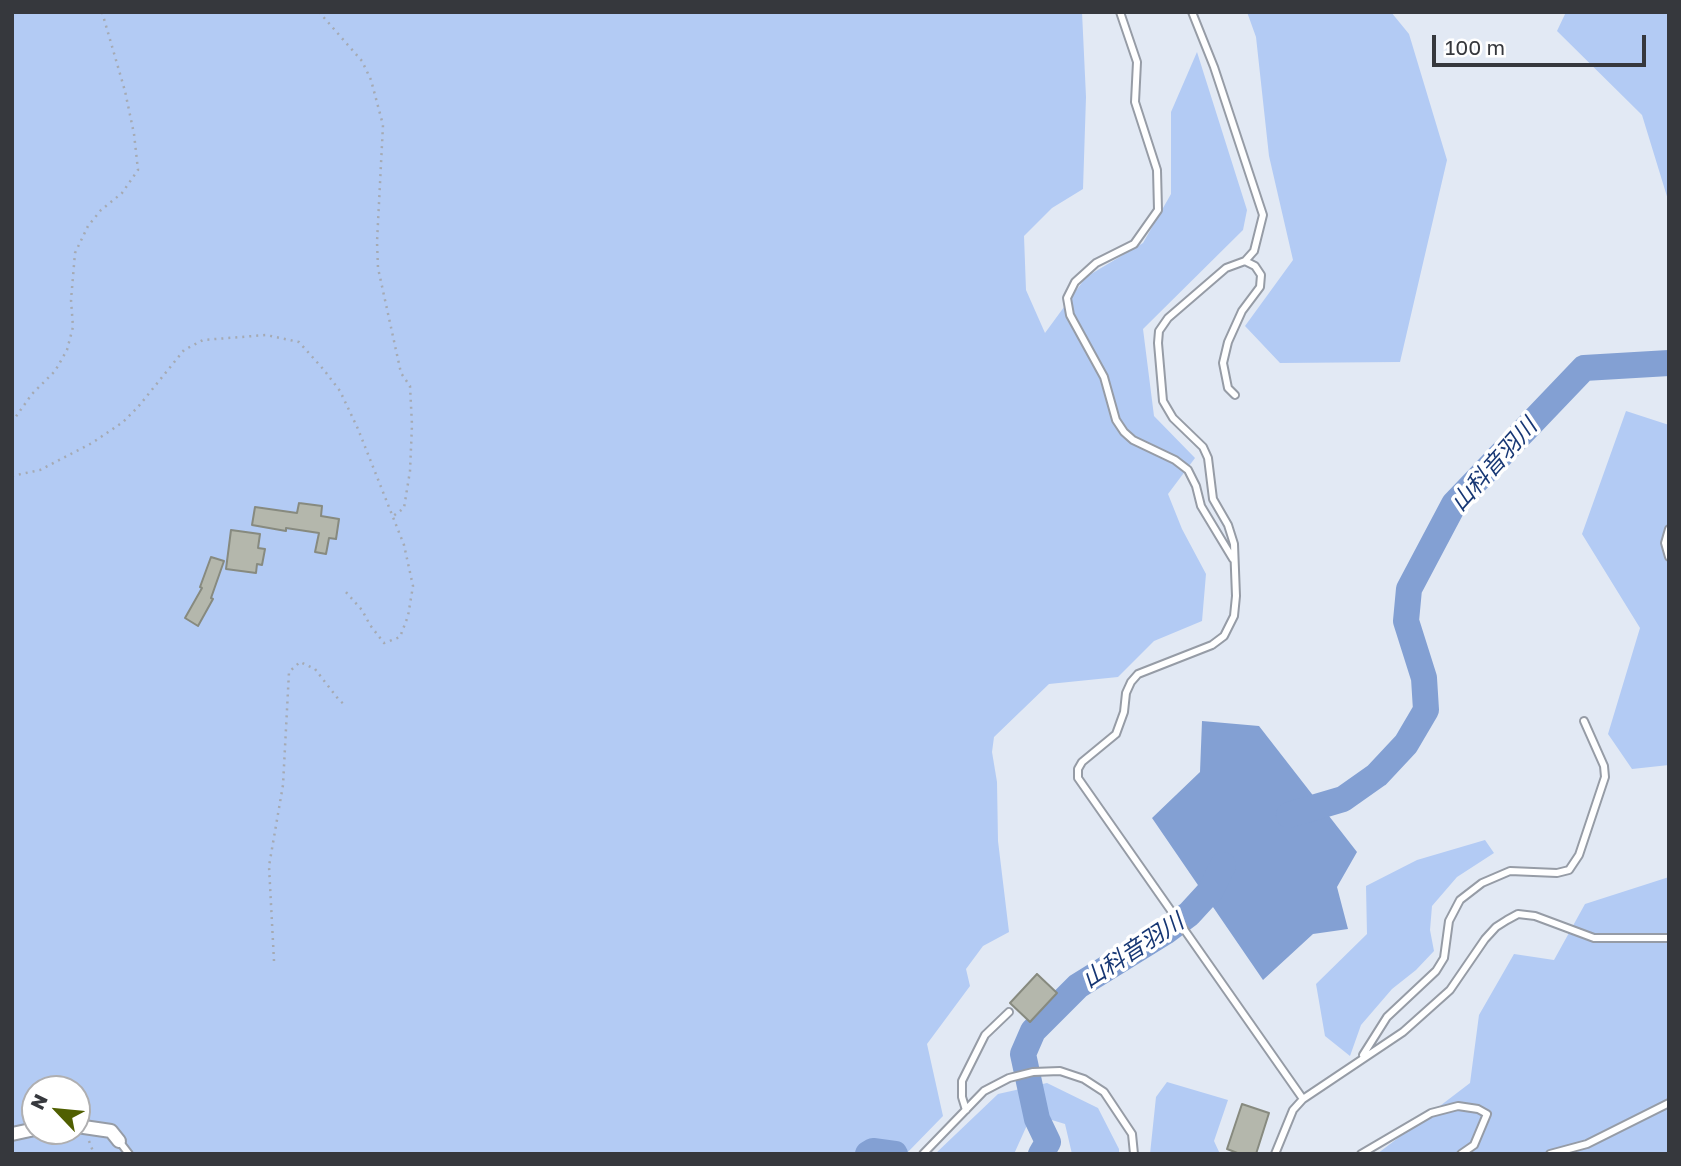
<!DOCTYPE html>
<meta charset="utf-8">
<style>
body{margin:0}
#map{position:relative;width:1681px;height:1166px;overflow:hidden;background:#e2e9f4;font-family:"Golos Text",sans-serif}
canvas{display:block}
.frame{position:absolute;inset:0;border:14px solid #36383d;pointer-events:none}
.north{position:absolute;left:21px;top:1075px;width:70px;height:70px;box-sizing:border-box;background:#fff;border:2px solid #afafb1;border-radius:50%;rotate:296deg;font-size:19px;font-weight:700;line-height:28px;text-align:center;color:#36383d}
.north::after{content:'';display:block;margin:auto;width:24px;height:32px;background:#505f01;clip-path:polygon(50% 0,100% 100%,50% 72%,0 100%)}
.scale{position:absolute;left:1432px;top:35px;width:214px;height:32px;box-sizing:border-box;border:4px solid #36383d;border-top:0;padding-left:9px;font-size:21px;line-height:24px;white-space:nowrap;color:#36383d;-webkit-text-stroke:5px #fff;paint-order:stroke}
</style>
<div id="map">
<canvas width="1681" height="1166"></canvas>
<div class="frame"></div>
<div class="north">N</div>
<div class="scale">100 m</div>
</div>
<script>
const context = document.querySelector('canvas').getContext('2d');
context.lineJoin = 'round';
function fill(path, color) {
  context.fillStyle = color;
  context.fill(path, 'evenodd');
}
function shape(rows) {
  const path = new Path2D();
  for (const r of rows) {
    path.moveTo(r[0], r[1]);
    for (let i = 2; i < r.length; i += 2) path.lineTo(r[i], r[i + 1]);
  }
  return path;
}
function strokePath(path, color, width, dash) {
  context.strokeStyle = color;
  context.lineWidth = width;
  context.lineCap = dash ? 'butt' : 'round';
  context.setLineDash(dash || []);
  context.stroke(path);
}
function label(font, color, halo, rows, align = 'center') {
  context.font = font + ' "Golos Text","Noto Sans JP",sans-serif';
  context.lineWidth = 7;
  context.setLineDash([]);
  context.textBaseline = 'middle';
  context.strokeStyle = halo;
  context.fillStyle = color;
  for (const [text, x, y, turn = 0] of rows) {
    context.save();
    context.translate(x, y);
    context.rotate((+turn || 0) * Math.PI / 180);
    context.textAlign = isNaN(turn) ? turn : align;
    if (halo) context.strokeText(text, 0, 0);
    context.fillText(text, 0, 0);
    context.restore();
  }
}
fill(shape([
 [12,12,1082,12,1086,97,1083,189,1052,208,1024,236,1026,290,1045,333,1086,277,1143,243,1171,194,1171,112,1197,52,1247,210,1243,230,1143,329,1154,416,1195,458,1168,494,1182,529,1206,574,1202,621,1154,641,1118,677,1049,684,994,737,992,752,997,782,998,841,1009,932,983,946,966,969,970,986,927,1044,943,1116,906,1154,12,1154],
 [35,1089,77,1089,77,1131,35,1131],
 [1247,12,1391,12,1409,34,1447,160,1400,362,1280,363,1245,326,1293,260,1269,156,1256,37],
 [1566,12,1669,12,1669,203,1642,115,1557,31],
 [1626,411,1669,425,1669,765,1632,769,1608,734,1640,628,1582,534],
 [1485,840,1494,853,1457,877,1432,906,1430,930,1434,951,1416,970,1392,989,1361,1025,1350,1056,1325,1036,1316,984,1367,934,1366,886,1417,860],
 [1669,877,1669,1154,1377,1154,1470,1083,1479,1015,1514,954,1554,960,1585,904],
 [1167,1082,1228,1100,1214,1141,1220,1154,1150,1154,1156,1097],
 [1047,1083,1098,1108,1119,1149,1119,1154,1072,1154,1065,1124,1032,1114,1014,1154,935,1154,998,1094]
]), '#b3cbf4');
fill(shape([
 [1202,721,1259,726,1357,852,1337,887,1348,929,1313,934,1263,980,1152,818,1200,772]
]), '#83a0d3');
strokePath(shape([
 [1289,815,1343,799,1377,775,1406,744,1426,710,1424,678,1406,621,1409,589,1454,504,1584,368,1669,363],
 [868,1154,873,1151,895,1154],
 [1041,1154,1048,1142,1037,1119,1023,1054,1033,1031,1078,986,1165,932,1189,914,1211,890,1223,865]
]), '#83a0d3', 26);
const building = shape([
 [299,503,322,506,321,516,339,519,336,539,329,538,326,554,315,552,319,533,286,528,286,531,252,525,255,507,297,513,299,503],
 [231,530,260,534,258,548,265,549,262,565,257,564,256,573,226,569,231,530],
 [211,557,224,561,211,598,213,599,198,626,185,618,202,588,200,587,211,557],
 [1037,974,1057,993,1030,1022,1010,1003,1037,974],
 [1242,1104,1269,1113,1256,1154,1240,1154,1227,1149,1242,1104]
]);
fill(building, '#b4b7ac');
strokePath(building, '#878a7f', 2);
const service = shape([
 [1120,12,1137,62,1135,102,1157,170,1158,210,1134,244,1096,263,1075,282,1067,298,1070,315,1104,377,1116,420,1124,432,1133,440,1175,460,1188,470,1196,486,1201,506,1233,559],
 [1192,12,1214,67,1263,215,1254,251,1245,261],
 [1235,395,1228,388,1223,363,1228,342,1242,311,1260,287,1261,275,1255,266,1245,261,1226,268,1168,318,1159,331,1158,343,1163,401,1173,418,1203,447,1208,458,1213,499,1228,525,1234,544,1236,596,1234,616,1224,636,1212,645,1138,674,1131,682,1126,693,1124,712,1116,734,1082,762,1078,769,1078,778,1303,1099],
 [1669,529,1665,543,1669,557],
 [1363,1055,1387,1017,1436,971,1444,958,1449,921,1460,900,1482,883,1510,871,1557,873,1569,870,1579,855,1605,777,1604,766,1584,721],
 [966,1110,962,1097,962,1081,985,1035,1009,1012],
 [119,1141,129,1154],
 [923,1154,984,1091,1009,1078,1033,1072,1060,1071,1084,1079,1104,1092,1132,1134,1134,1154],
 [1275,1154,1293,1110,1303,1099,1403,1032,1450,990,1485,939,1496,927,1507,920,1518,914,1535,916,1594,938,1669,938],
 [1361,1154,1431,1113,1458,1106,1478,1109,1487,1114,1474,1145,1461,1154],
 [1550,1154,1587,1144,1669,1103]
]);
const minor = shape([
 [77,1126,111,1131,119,1141],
 [12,1134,35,1129]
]);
strokePath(service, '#969ca6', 10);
strokePath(minor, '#969ca6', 16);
strokePath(shape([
 [319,12,362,61,371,80,383,125,377,242,378,268,401,373,410,386,412,425,410,471,404,508,392,517],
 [12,422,32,394,55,371,67,350,73,327,71,300,75,253,88,226,101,210,122,193,138,170,134,134,125,91,102,12],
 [12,476,40,470,92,443,123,422,138,407,184,350,203,340,266,335,299,342,324,370,340,391,358,429,404,545,413,586,408,616,400,637,384,643,370,625,362,610,344,590],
 [274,961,269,866,283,785,289,672,300,662,315,669,339,700,345,705],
 [89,1141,94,1154]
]), '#a5aab3', 2.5, [2, 5]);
strokePath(service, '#fff', 6);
strokePath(minor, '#fff', 12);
label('italic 23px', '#173774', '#fff', [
 ["山科音羽川",1494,465,-48],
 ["山科音羽川",1133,951,-33]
]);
</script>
